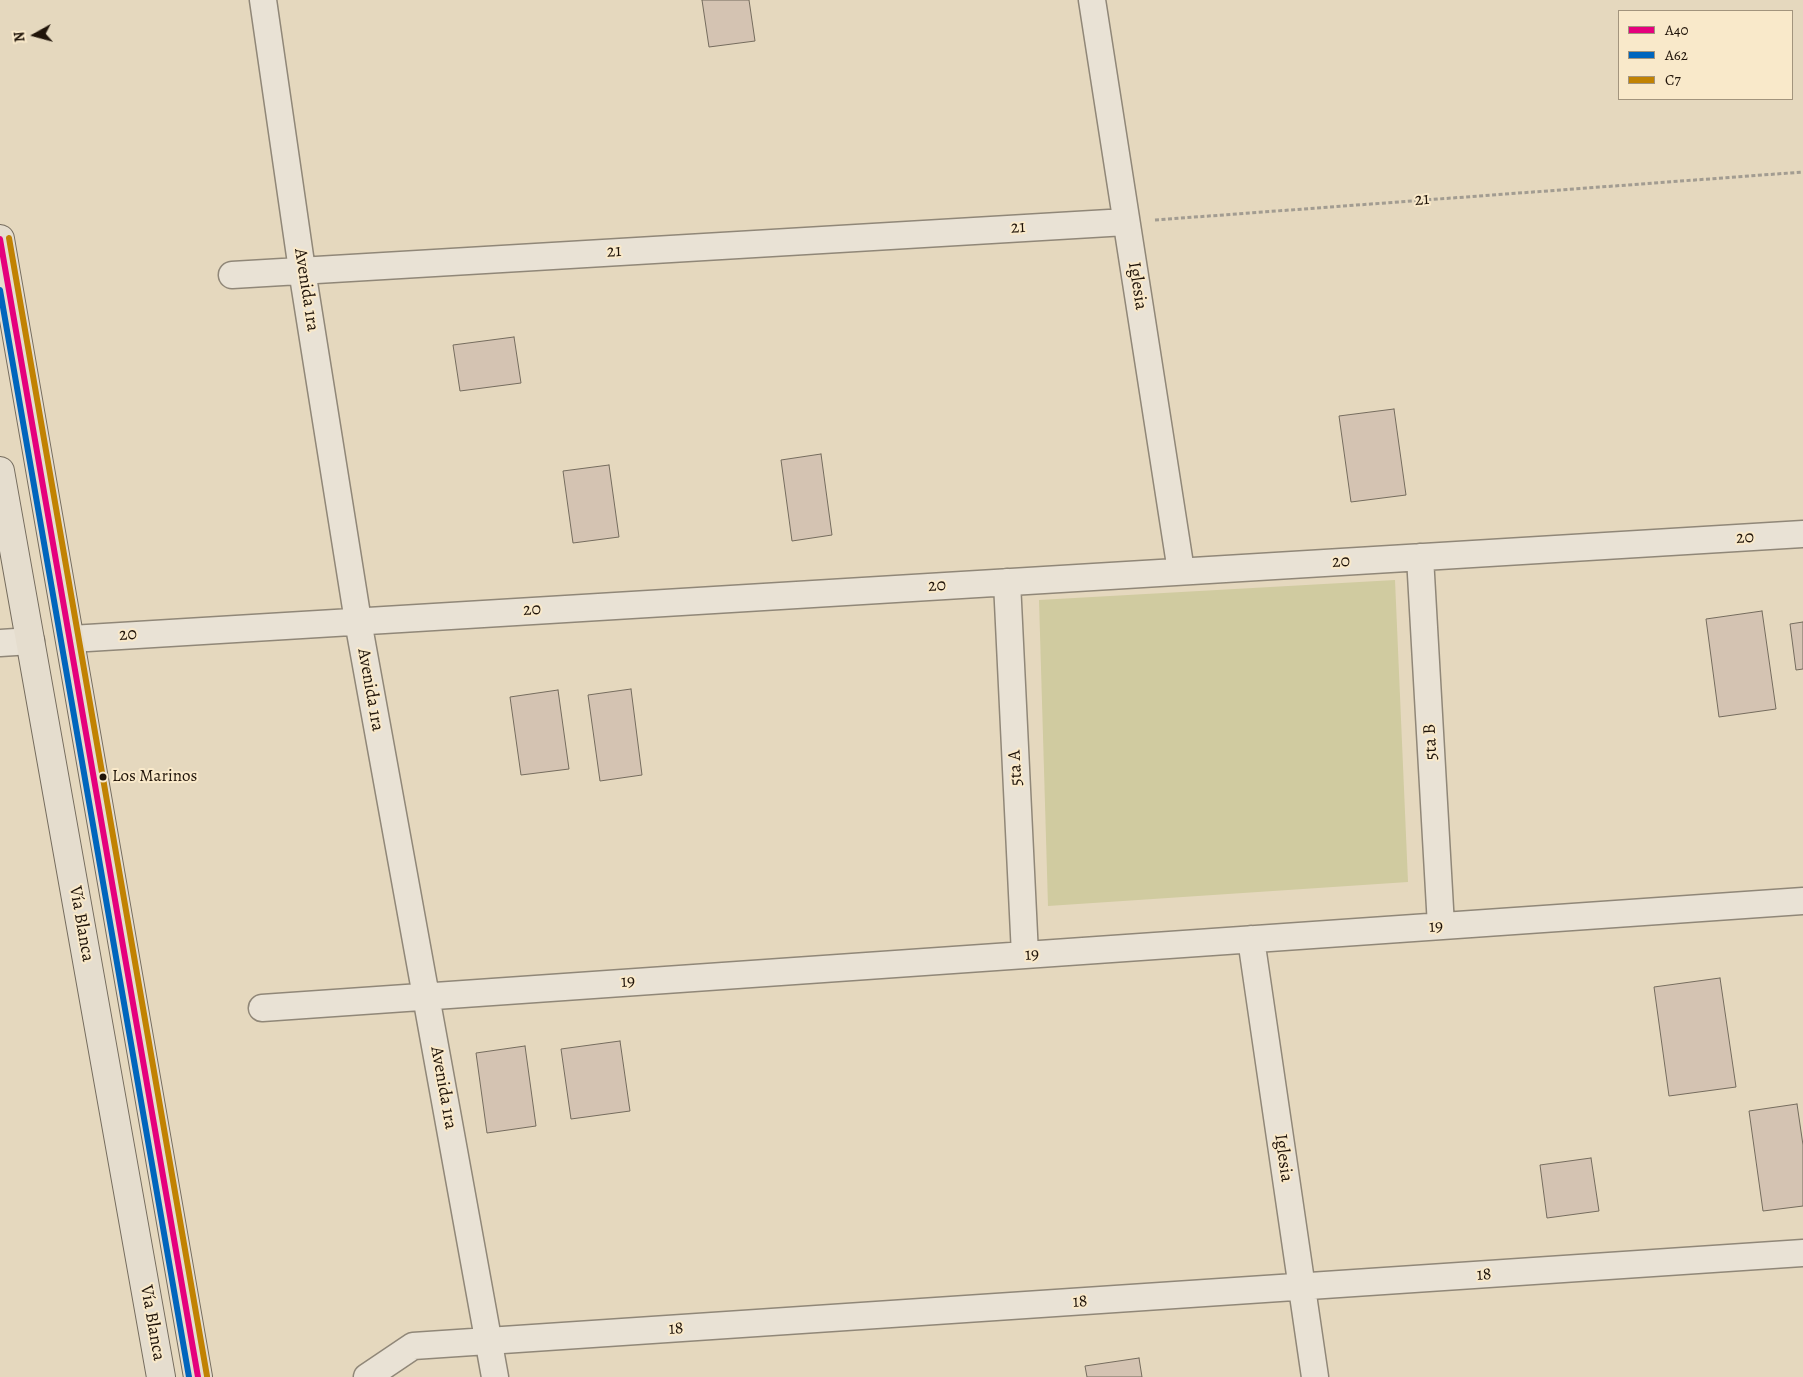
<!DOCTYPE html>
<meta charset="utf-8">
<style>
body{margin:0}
#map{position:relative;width:1803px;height:1377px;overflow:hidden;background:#e5d8be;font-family:Alegreya,serif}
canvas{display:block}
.legend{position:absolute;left:1618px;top:10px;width:175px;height:90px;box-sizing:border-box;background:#f9e9ca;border:1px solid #a2947d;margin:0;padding:6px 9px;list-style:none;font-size:15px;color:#201409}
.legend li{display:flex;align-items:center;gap:10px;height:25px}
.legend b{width:25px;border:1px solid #a2947d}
.north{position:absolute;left:10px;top:10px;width:50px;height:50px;-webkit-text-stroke:4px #f9e9ca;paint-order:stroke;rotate:263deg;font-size:14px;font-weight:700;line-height:20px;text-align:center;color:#201409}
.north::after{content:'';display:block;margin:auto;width:18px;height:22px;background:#201409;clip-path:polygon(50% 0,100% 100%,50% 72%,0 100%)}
</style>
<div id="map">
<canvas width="1803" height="1377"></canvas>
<ul class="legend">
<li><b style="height:6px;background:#e5007d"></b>A40</li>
<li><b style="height:6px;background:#0065bd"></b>A62</li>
<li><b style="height:6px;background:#c18202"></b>C7</li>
</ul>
<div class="north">N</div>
</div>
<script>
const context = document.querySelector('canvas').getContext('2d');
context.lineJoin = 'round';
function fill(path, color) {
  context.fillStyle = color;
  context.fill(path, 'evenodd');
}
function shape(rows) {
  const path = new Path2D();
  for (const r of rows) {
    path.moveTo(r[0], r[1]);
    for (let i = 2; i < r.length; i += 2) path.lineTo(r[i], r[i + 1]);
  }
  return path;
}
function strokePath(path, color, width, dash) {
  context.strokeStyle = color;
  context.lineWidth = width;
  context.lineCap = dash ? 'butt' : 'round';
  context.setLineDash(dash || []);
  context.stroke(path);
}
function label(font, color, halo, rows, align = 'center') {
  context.font = font + ' Alegreya,serif';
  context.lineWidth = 4;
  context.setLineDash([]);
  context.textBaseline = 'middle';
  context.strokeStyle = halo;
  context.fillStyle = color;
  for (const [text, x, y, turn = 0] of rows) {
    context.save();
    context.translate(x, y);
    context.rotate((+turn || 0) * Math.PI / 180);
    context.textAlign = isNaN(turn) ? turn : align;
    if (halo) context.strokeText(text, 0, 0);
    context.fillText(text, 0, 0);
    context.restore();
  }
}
fill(shape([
 [1395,580,1408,882,1048,906,1039,600]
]), '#d0cba0');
const building = shape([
 [702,0,749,0,755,41,709,47,702,0],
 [514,337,521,383,460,391,453,345,514,337],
 [1394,409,1406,495,1351,502,1339,416,1394,409],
 [821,454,832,535,792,541,781,460,821,454],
 [609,465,619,537,573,543,563,471,609,465],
 [1762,611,1776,709,1719,717,1706,619,1762,611],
 [1803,622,1803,669,1796,670,1790,624,1803,622],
 [631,689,642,775,600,781,588,695,631,689],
 [558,690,569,769,521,775,510,697,558,690],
 [1720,978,1736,1087,1669,1096,1654,987,1720,978],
 [620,1041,630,1111,571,1119,561,1049,620,1041],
 [525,1046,536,1126,487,1133,476,1053,525,1046],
 [1797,1104,1803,1145,1803,1206,1763,1211,1749,1111,1797,1104],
 [1591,1158,1599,1211,1547,1218,1540,1165,1591,1158],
 [1139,1358,1142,1377,1087,1377,1085,1366,1139,1358]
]);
fill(building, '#d4c3b2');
strokePath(building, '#756c5e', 1);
const minor = shape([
 [263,0,302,270,358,621,495,1377],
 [1092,0,1181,571],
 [232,275,1126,222],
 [1420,557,1441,926],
 [1007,582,1025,955],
 [71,639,1803,534],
 [0,643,31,641],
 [1251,939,1315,1377],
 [262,1008,1803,901],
 [367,1377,413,1346,1803,1253]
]);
const trunk = shape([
 [0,239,198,1377],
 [0,471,161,1377]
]);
strokePath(minor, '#908778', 29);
strokePath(trunk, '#756c5e', 30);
strokePath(shape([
 [1155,220,1803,172]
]), '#a29c91', 3, [4, 2.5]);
strokePath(minor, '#e9e2d5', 26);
strokePath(trunk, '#e5ddce', 28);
strokePath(shape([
 [0,239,198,1377]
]), '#e5007d', 6);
strokePath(shape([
 [0,290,189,1377]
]), '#0065bd', 6);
strokePath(shape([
 [9,238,207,1376]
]), '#c18202', 6);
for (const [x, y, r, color] of [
 [103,777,4.5,"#201409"]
]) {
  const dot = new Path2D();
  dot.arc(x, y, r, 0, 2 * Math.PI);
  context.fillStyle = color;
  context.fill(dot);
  strokePath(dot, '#f9e9ca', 2);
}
label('17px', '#201409', '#f9e9ca', [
 ["Los Marinos",112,777]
], 'left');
label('18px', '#201409', '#f9e9ca', [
 ["21",1422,200,-4],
 ["21",1018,228,-3],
 ["21",614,252,-3],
 ["Iglesia",1137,286,81],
 ["Avenida 1ra",306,290,81],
 ["20",1745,538,-3],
 ["20",1341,562,-3],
 ["20",937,586,-3],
 ["20",532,610,-3],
 ["20",128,635,-4],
 ["Avenida 1ra",370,690,80],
 ["5ta B",1431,742,-93],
 ["5ta A",1016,768,-93],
 ["Vía Blanca",81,924,80],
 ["19",1436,927,-4],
 ["19",1032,955,-4],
 ["19",628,982,-4],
 ["Avenida 1ra",443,1088,80],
 ["Iglesia",1283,1158,82],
 ["18",1484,1275,-4],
 ["18",1080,1302,-4],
 ["Vía Blanca",152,1323,80],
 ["18",676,1329,-4]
]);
</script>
